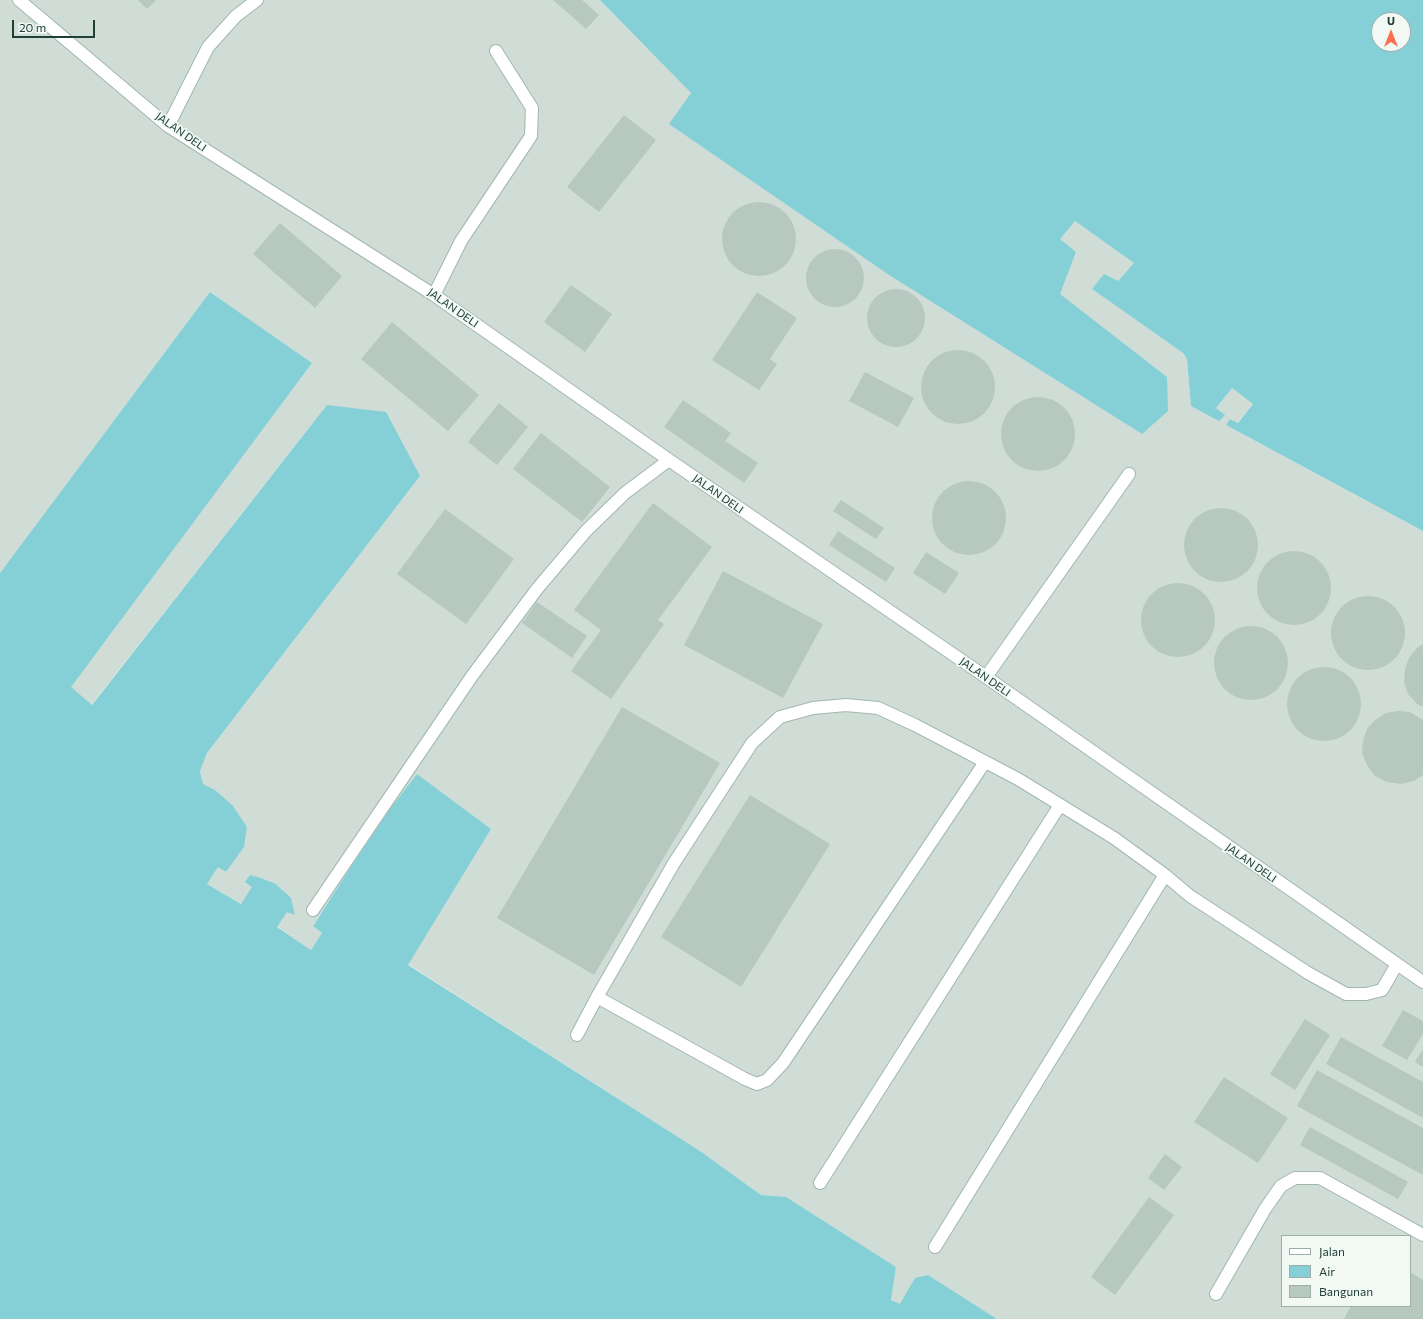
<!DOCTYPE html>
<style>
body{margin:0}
#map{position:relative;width:1423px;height:1319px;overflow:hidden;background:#e1ede7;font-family:Commissioner,sans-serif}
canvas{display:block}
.legend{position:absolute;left:1281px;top:1235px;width:130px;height:72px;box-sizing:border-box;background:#f2f9f5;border:1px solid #9eafa8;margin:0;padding:5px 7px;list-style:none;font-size:12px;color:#204035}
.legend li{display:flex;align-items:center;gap:8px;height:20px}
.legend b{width:20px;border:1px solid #9eafa8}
.north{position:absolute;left:1371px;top:12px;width:40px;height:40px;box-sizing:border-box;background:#f2f9f5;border:1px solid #9eafa8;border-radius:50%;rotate:0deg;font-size:11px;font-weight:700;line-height:16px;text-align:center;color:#204035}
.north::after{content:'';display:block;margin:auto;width:14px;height:18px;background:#fe6f4f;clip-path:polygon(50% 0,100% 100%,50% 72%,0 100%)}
.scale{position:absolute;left:12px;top:20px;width:83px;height:18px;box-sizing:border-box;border:2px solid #204035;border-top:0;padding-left:5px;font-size:12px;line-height:14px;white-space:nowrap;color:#204035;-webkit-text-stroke:3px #f2f9f5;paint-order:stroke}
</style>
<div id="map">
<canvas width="1423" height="1319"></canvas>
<ul class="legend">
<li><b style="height:5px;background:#fff"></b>Jalan</li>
<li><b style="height:11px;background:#85cfd7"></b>Air</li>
<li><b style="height:11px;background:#b6c8c0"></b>Bangunan</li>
</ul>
<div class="north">U</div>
<div class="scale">20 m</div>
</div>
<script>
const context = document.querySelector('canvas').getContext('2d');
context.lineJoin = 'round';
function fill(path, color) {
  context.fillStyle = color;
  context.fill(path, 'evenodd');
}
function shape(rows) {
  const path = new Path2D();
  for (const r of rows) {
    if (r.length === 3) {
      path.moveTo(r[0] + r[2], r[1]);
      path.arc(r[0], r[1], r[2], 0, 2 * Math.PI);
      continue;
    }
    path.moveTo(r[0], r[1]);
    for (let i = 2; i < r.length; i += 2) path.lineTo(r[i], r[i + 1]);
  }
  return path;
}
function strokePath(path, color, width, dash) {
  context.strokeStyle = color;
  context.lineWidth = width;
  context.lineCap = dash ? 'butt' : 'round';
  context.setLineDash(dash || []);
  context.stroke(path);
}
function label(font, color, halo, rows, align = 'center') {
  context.font = font + ' Commissioner,sans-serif';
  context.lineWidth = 3.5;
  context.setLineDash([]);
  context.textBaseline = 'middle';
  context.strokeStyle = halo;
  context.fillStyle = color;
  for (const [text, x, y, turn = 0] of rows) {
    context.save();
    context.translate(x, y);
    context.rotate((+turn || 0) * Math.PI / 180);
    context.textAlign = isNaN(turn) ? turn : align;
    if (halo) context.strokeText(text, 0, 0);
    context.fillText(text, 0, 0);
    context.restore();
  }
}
fill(shape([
 [0,0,600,0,691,93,670,124,889,275,1142,434,1167,377,1059,294,1076,252,1059,239,1075,221,1134,263,1118,281,1092,289,1183,353,1187,359,1191,406,1216,408,1232,388,1253,404,1237,423,1230,419,1226,425,1423,531,1423,1319,997,1319,928,1275,915,1279,900,1305,891,1299,896,1267,786,1197,761,1195,700,1151,408,964,491,829,417,774,389,810,345,876,313,925,322,933,311,950,277,926,287,911,295,915,282,888,276,884,261,878,252,887,242,904,207,884,218,867,226,872,244,847,247,827,215,790,203,784,200,771,207,753,420,476,327,405,91,705,70,687,312,363,210,292,0,573],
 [1282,1236,1410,1236,1410,1306,1282,1306]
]), '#cfddd6');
fill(shape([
 [600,0,1423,0,1423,531,1226,425,1230,419,1238,423,1253,404,1232,388,1216,408,1225,415,1219,421,1191,406,1187,359,1183,353,1092,289,1104,274,1118,281,1134,263,1075,221,1060,239,1076,252,1060,294,1167,377,1168,411,1142,434,889,275,669,124,691,93],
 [1379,20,1403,20,1403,44,1379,44],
 [210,292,312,363,71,687,92,705,327,405,386,412,420,476,207,753,200,771,203,784,215,790,233,806,247,827,244,847,226,872,218,867,207,884,241,904,252,887,245,882,250,875,261,878,276,884,291,898,295,915,287,912,277,927,311,950,322,933,313,926,345,876,389,810,417,774,491,829,408,965,700,1151,761,1195,786,1197,896,1267,891,1300,900,1304,915,1278,928,1275,997,1319,0,1319,0,573]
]), '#85cfd7');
fill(shape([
 [138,0,156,0,147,9],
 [553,0,582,0,599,15,586,29],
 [624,115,656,140,599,212,567,187],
 [759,239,37],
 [280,223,342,276,315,308,253,254],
 [835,278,29],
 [571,285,612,314,585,352,544,322],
 [896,318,29],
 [757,292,797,318,770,359,777,364,759,390,712,360],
 [392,322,479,395,448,431,361,359],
 [958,387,37],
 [865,372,914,398,898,427,849,401],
 [1038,434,37],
 [683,400,731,433,725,441,758,463,744,483,664,427],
 [499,403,528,427,497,465,468,442],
 [541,433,610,487,582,522,513,469],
 [969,518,37],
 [841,500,884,528,876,539,833,511],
 [653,503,712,547,658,620,664,624,611,699,571,671,601,630,574,610],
 [1221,545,37],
 [445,509,514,559,466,624,397,574],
 [838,531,895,568,886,582,829,545],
 [1294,588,37],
 [926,552,959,573,945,594,913,573],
 [723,571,823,624,783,698,684,645],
 [1178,620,37],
 [1368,633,37],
 [537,602,587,636,572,658,522,623],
 [1251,663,37],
 [1423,644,1423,707,1417,704,1408,694,1404,682,1405,669,1409,658,1417,648],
 [1324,704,37],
 [622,707,720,763,594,975,497,918],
 [1398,711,1410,712,1423,720,1423,775,1414,781,1401,784,1387,782,1375,776,1367,765,1362,753,1363,741,1367,729,1375,720,1386,713],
 [750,795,830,844,741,987,661,937],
 [1403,1010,1423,1021,1423,1034,1407,1060,1382,1046],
 [1305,1019,1330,1035,1295,1090,1270,1074],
 [1341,1037,1423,1082,1423,1118,1326,1064],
 [1423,1049,1423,1067,1415,1062],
 [1317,1070,1423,1128,1423,1175,1297,1106],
 [1224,1077,1288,1118,1258,1163,1194,1122],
 [1310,1127,1408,1182,1398,1199,1300,1145],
 [1165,1154,1182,1167,1164,1190,1148,1178],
 [1149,1197,1174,1215,1115,1295,1091,1277],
 [1410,1272,1423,1280,1423,1319,1344,1319,1351,1306,1410,1306]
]), '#b6c8c0');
const minor = shape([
 [19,0,168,126,434,295,669,460,986,677,1423,982],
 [168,126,208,47,236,16,257,0],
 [434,295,461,241,531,136,532,108,496,51],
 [986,677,1129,474],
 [313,910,472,676,537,589,586,531,625,493,669,460],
 [597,997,745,1079,757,1084,767,1080,783,1063,985,762],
 [577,1035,597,997,674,863,752,743,780,717,813,708,846,705,878,708,915,725,1018,779,1114,838,1165,875,1190,896,1308,973,1346,994,1366,994,1382,990,1397,964],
 [820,1183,1060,805],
 [935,1247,1165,875],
 [1216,1294,1265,1209,1281,1186,1295,1178,1320,1178,1423,1235]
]);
strokePath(minor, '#a3b6ae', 14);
strokePath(minor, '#fff', 12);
label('11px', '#204035', '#f2f9f5', [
 ["JALAN DELI",181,132,35],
 ["JALAN DELI",453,308,35],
 ["JALAN DELI",718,494,35],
 ["JALAN DELI",985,677,35],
 ["JALAN DELI",1251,863,35]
]);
</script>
